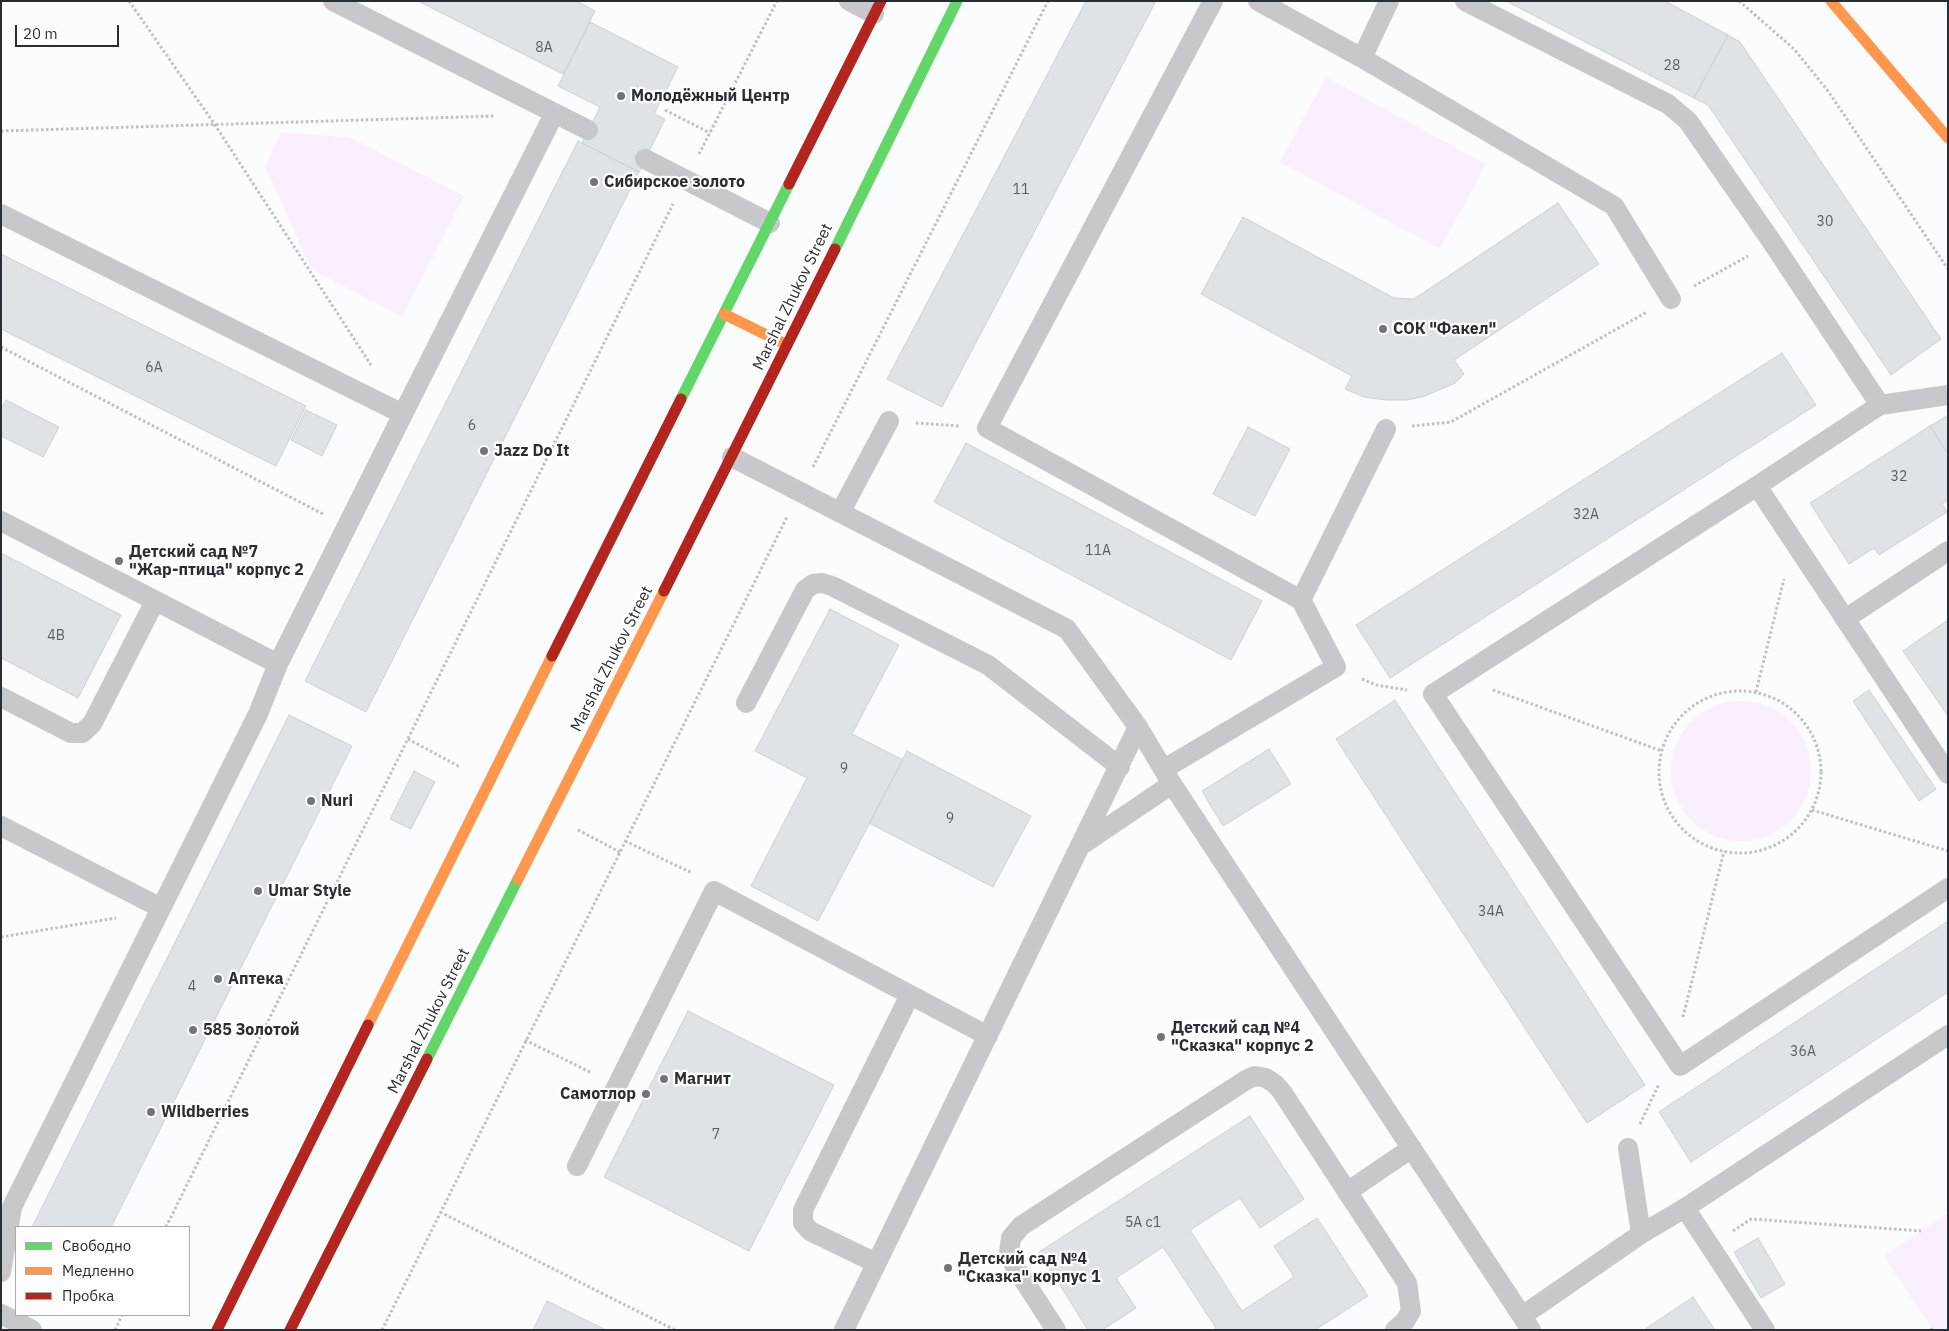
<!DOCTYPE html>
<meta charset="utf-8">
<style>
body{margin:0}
#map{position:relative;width:1949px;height:1331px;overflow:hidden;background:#fafcfe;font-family:"IBM Plex Sans",sans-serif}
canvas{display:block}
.frame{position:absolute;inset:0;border:2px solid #292d35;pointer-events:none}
.legend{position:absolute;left:15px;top:1226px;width:175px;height:90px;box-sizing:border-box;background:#fff;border:1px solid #a9abae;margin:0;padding:6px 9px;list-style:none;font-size:15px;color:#292d35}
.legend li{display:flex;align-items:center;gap:10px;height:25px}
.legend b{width:25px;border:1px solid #a9abae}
.scale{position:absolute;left:15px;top:25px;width:104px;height:22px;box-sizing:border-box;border:2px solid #292d35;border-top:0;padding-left:6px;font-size:15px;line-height:18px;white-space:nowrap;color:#292d35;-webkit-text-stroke:4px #fff;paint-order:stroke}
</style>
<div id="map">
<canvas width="1949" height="1331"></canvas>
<div class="frame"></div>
<ul class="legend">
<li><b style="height:6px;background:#63d668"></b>Свободно</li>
<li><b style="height:6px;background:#ff974d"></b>Медленно</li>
<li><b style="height:6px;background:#b3261e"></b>Пробка</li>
</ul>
<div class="scale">20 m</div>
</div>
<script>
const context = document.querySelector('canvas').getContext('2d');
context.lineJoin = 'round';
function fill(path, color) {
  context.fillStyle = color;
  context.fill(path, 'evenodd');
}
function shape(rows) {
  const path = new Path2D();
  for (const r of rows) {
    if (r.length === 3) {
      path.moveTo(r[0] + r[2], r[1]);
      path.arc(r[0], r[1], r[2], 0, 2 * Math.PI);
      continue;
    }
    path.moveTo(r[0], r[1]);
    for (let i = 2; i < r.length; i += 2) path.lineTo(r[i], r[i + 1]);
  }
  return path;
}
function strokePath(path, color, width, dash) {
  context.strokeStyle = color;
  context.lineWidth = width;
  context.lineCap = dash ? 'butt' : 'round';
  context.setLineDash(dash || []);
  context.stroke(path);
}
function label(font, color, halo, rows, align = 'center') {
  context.font = font + ' "IBM Plex Sans",sans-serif';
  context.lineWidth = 4.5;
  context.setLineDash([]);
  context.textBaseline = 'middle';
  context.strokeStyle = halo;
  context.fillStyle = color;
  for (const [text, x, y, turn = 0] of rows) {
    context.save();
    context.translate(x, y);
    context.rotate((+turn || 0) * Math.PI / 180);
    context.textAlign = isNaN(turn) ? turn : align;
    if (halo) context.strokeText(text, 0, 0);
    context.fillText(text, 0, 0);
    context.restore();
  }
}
fill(shape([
 [1326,77,1486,164,1440,249,1280,162],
 [281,132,351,138,464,196,402,317,311,269,265,166],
 [1741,771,70],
 [1948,1213,1948,1330,1933,1330,1884,1256]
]), '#f9effd');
const building = shape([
 [418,1,576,1,595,11,563,74,418,1],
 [1086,1,1156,1,942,407,887,379,1086,1],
 [1506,1,1665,1,1728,35,1694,98,1506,1],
 [590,22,678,67,654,114,665,119,639,172,582,143,600,107,558,86,590,22],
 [1728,35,1740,42,1941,339,1891,375,1708,105,1694,98,1728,35],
 [578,141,639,172,366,712,305,681,578,141],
 [1558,203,1599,264,1454,360,1464,374,1455,383,1425,396,1408,400,1387,400,1364,397,1345,389,1352,376,1201,294,1243,217,1394,298,1414,299,1558,203],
 [1,254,306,406,276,466,1,329,1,254],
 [1782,353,1816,405,1390,678,1356,625,1782,353],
 [6,400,59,427,43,457,1,436,1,409,6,400],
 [306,410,337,425,322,456,291,440,306,410],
 [1947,416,1948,416,1948,454,1930,426,1947,416],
 [1930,426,1948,454,1948,500,1942,504,1947,512,1879,555,1874,548,1849,564,1810,503,1930,426],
 [1248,427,1290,449,1255,516,1213,494,1248,427],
 [966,443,1262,601,1231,660,934,502,966,443],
 [1,553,121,615,78,698,1,658,1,553],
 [830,609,899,645,852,734,903,760,818,921,751,886,807,778,755,751,830,609],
 [1948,620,1948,716,1903,651,1948,620],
 [1869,690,1936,789,1919,801,1853,701,1869,690],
 [1395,700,1645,1085,1587,1123,1336,739,1395,700],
 [289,715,352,746,111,1227,32,1227,289,715],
 [1269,749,1291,784,1223,826,1202,791,1269,749],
 [907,751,1031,816,993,887,869,823,907,751],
 [414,771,435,782,411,829,390,819,414,771],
 [1948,921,1948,992,1691,1162,1659,1112,1948,921],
 [688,1011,834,1085,749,1251,604,1177,688,1011],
 [1250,1116,1304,1199,1260,1228,1240,1198,1190,1230,1242,1311,1294,1277,1274,1246,1317,1218,1368,1296,1315,1330,1213,1330,1216,1328,1163,1247,1116,1278,1136,1308,1102,1330,1088,1330,1039,1252,1250,1116],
 [1758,1238,1785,1284,1761,1298,1734,1252,1758,1238],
 [1693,1297,1715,1330,1644,1330,1693,1297],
 [547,1301,606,1330,533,1330,547,1301]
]);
fill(building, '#dee3e8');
strokePath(building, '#ccd1d4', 1);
strokePath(shape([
 [129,1,215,125,371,365],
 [1739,1,1794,49,1828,91,1948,269],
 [665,110,710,133],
 [1,131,494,116],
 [699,154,777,1],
 [1694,286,1748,256],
 [1,347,323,514],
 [916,423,959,426],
 [1412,426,1451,422,1647,312],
 [813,467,1048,1],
 [1362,679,1376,685,1407,690],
 [1493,690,1662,751],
 [1740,772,81],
 [1756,692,1784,579],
 [408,739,460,767],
 [1812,810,1948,851],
 [578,830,620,852],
 [625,841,692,873],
 [1,937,116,918],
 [1683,1017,1724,851],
 [525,1040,592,1073],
 [1640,1124,1659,1084],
 [440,1212,675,1330],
 [166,1227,673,204],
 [1733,1231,1751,1219,1921,1231],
 [115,1330,122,1315],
 [382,1330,787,517],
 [1931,1330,1932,1328]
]), '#c0c0c2', 3, [2.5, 2.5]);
strokePath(shape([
 [333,1,588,130],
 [849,1,874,14],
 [1258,1,1362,58,1389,1],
 [1465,1,1668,104,1688,121,1772,242,1880,405,1757,486,1948,774],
 [1362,58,1614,206,1671,299],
 [645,159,770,223],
 [1,214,403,414,554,114],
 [1880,405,1948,395],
 [732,457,1067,629,1138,727,1172,784,1531,1330],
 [1757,486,1433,694,1680,1066,1948,888],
 [841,511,889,421],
 [1,521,278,664],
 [1301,600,1386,429],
 [1845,619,1948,551],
 [1,697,71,733,82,733,92,724,155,601],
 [746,703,805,590,813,584,822,583,832,586,988,665,1120,767],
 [1164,769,1336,667,1301,600,987,428,1213,1],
 [1,826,161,908],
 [1083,844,1172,784],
 [1628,1148,1641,1234],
 [577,1166,714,891,988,1036],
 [1347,1192,1412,1148],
 [1685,1208,1765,1330],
 [876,1263,810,1231,803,1223,803,1210,910,995],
 [1,1272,12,1207,258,714,278,664,403,414],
 [1,1314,32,1330],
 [1522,1316,1641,1234,1685,1208,1948,1035],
 [844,1330,1138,727],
 [1056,1330,1014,1265,1009,1252,1011,1238,1021,1226,1246,1080,1255,1076,1266,1078,1275,1084,1282,1092,1407,1283,1411,1311,1405,1321,1395,1330]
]), '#c8c7cb', 20);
strokePath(shape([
 [835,249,957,1],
 [681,399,789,184],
 [427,1059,518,879]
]), '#63d668', 11);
strokePath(shape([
 [1831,1,1948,138],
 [724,314,787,345],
 [518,879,664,591],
 [368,1025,552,656]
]), '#ff974d', 11);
strokePath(shape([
 [789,184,881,1],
 [664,591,835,249],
 [552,656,681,399],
 [217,1330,368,1025],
 [290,1330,427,1059]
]), '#b3261e', 11);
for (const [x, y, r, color] of [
 [621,96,5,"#72757b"],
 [594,182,5,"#72757b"],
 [1383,329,5,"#72757b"],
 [484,451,5,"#72757b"],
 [119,561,5,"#72757b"],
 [311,801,5,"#72757b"],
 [258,891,5,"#72757b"],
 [218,979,5,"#72757b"],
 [193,1030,5,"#72757b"],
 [1161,1037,5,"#72757b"],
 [664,1079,5,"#72757b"],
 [646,1094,5,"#72757b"],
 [151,1112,5,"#72757b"],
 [948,1268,5,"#72757b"]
]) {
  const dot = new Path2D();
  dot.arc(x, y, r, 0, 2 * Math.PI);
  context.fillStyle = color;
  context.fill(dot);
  strokePath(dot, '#fff', 2);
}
label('14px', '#595e64', null, [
 ["8А",544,48],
 ["28",1672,66],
 ["11",1021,190],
 ["30",1825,222],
 ["6А",154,368],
 ["6",472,426],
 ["32",1899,477],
 ["32А",1586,515],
 ["11А",1098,551],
 ["4В",56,636],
 ["9",844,769],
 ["9",950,819],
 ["34А",1491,912],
 ["4",192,987],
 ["36А",1803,1052],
 ["7",716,1135],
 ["5А с1",1143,1223]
]);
label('bold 16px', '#292d35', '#fff', [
 ["Молодёжный Центр",631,96],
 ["Сибирское золото",604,182],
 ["СОК \"Факел\"",1393,329],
 ["Jazz Do It",494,451],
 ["Детский сад №7",129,552],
 ["\"Жар-птица\" корпус 2",129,570],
 ["Nuri",321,801],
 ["Umar Style",268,891],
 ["Аптека",228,979],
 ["Детский сад №4",1171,1028],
 ["\"Сказка\" корпус 2",1171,1046],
 ["585 Золотой",203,1030],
 ["Магнит",674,1079],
 ["Самотлор",636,1094,"right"],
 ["Wildberries",161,1112],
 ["Детский сад №4",958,1259],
 ["\"Сказка\" корпус 1",958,1277]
], 'left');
label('16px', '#292d35', '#fff', [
 ["Marshal Zhukov Street",793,297,-64],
 ["Marshal Zhukov Street",612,659,-63],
 ["Marshal Zhukov Street",429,1021,-63]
]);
</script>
